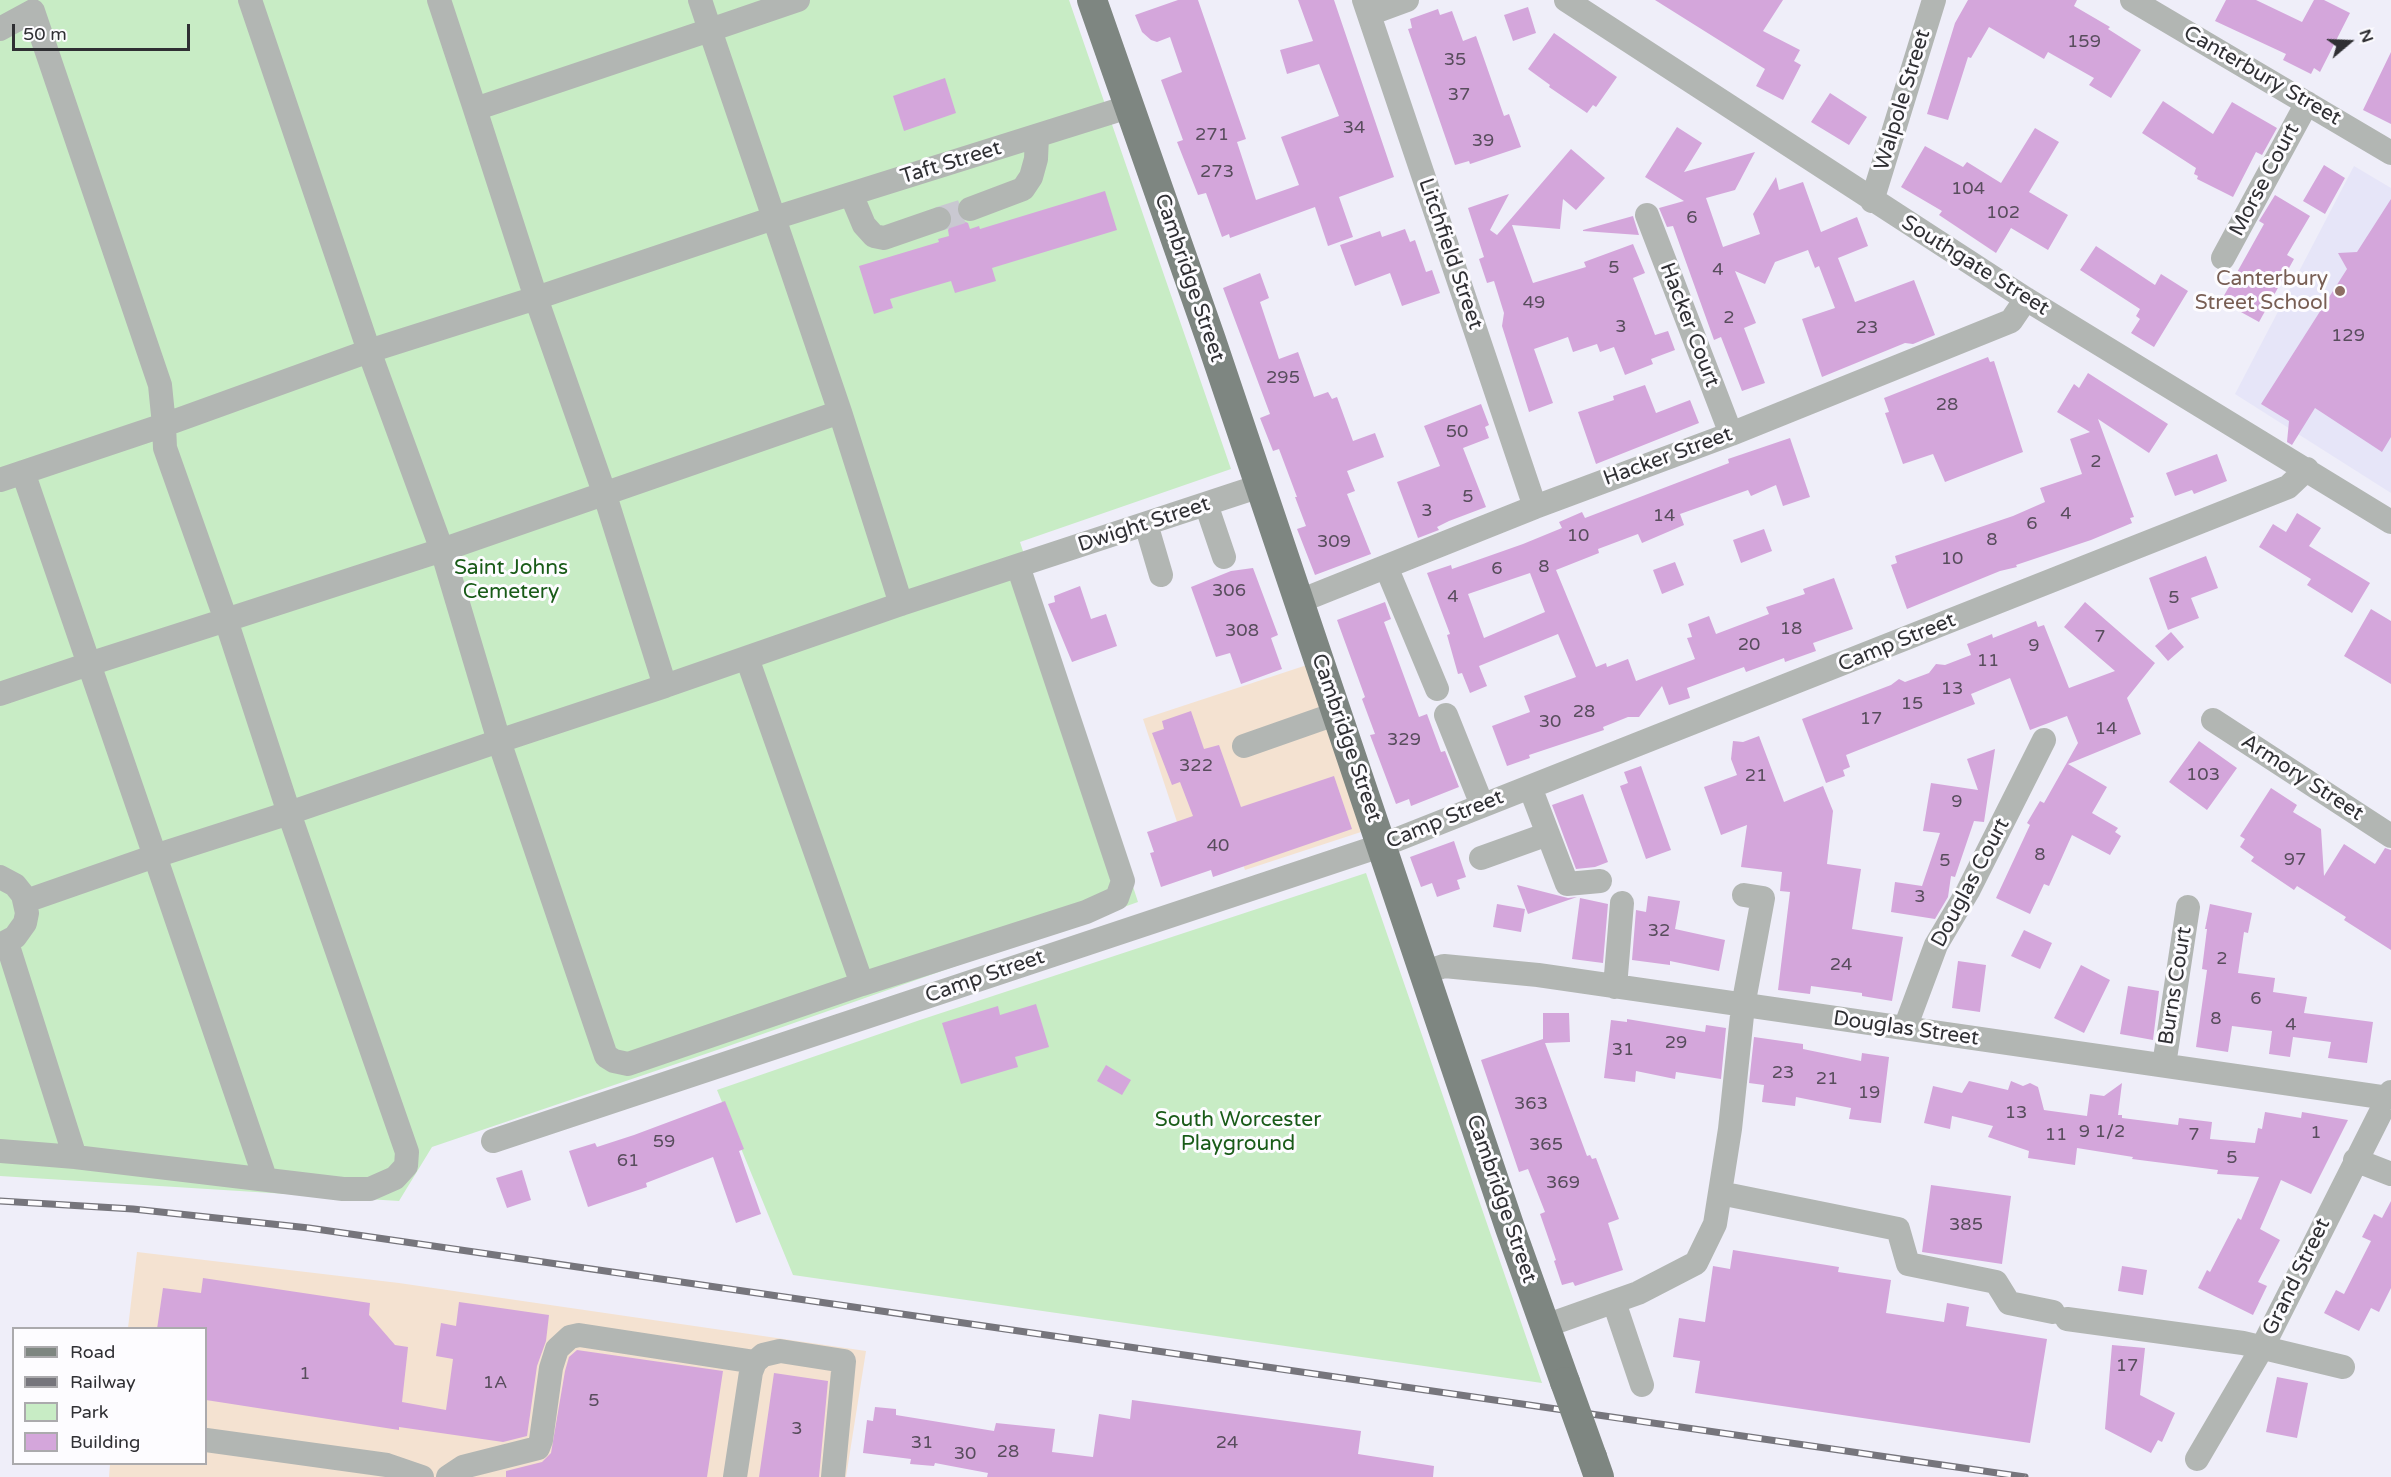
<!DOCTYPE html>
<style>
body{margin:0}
#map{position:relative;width:2391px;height:1477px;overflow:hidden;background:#efeef9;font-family:"Varela Round",sans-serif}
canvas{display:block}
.legend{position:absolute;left:12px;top:1327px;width:195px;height:138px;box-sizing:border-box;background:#fdfcff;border:2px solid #abaaad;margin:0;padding:8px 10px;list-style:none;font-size:18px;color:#2f2f33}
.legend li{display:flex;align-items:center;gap:12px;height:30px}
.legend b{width:30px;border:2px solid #abaaad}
.north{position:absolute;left:2319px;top:12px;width:60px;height:60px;-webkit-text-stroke:4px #fdfcff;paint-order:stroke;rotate:71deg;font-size:16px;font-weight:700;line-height:24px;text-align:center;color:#2f2f33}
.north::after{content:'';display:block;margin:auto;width:21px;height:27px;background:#2f2f33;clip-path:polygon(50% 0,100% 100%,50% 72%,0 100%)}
.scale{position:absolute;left:12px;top:24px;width:178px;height:27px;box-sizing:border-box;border:3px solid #2f2f33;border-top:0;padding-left:8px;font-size:18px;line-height:21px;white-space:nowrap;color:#2f2f33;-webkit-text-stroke:4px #fdfcff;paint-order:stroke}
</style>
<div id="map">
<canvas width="2391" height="1477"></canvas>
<ul class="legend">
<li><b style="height:8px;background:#7e8681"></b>Road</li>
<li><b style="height:8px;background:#76757c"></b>Railway</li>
<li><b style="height:16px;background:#c8ecc5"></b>Park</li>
<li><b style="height:16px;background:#d4a6db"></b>Building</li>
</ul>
<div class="north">N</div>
<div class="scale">50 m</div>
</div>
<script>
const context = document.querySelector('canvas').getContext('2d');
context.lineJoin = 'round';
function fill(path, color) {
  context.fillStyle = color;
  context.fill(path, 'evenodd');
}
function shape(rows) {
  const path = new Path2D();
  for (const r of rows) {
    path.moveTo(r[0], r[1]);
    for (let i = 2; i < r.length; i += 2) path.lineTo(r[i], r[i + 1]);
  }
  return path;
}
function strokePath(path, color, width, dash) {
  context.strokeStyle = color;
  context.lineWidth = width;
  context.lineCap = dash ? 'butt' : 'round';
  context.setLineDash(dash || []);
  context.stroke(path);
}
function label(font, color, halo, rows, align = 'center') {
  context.font = font + ' "Varela Round",sans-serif';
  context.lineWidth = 6;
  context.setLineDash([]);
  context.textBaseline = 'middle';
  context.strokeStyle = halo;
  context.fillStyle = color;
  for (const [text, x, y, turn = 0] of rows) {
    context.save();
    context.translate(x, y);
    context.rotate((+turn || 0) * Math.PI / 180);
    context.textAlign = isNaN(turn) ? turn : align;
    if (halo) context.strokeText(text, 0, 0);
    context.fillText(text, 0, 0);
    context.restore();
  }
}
fill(shape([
 [1307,665,1361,832,1245,870,1224,807,1177,822,1143,719],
 [137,1252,399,1283,866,1351,846,1477,109,1477,110,1464,206,1464,206,1328,128,1328]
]), '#f4e2d1');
fill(shape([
 [2354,166,2391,188,2391,493,2235,394]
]), '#e6e5f8');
fill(shape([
 [0,0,1069,0,1231,469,1020,542,1138,902,720,1049,432,1147,399,1201,0,1176],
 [1366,873,1542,1383,793,1275,717,1090,920,1020]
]), '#c8ecc5');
fill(shape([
 [1178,0,1198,0,1246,139,1237,142,1256,200,1299,185,1281,137,1339,116,1319,64,1287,74,1280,50,1313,41,1298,0,1334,0,1394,177,1339,197,1353,237,1328,246,1315,207,1230,238,1229,234,1222,237,1206,193,1198,195,1177,142,1183,140,1161,80,1182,72,1170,37,1157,42,1151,40,1142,32,1135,15],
 [1655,0,1783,0,1763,31,1800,50,1794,61,1801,65,1783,100,1756,86,1765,69],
 [1968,0,2077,0,2074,6,2110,27,2108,29,2141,50,2111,98,2089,85,2094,78,2048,52,2044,59,1989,27,1971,58,1968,57,1948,120,1927,114,1955,23],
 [2226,0,2256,0,2302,22,2314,0,2324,0,2350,13,2320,72,2314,68,2311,74,2283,60,2286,54,2215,21],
 [1528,7,1536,33,1513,41,1504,15],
 [1438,9,1440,15,1452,11,1463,41,1476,36,1504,116,1509,114,1521,147,1470,164,1469,161,1455,165,1408,29,1412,28,1410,19],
 [1554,33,1617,77,1596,107,1593,105,1587,113,1549,87,1550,85,1528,69],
 [2391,52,2391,124,2363,110],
 [945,78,956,113,904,131,893,96],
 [1830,93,1867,117,1849,145,1811,122],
 [2163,101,2213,134,2232,102,2277,128,2262,155,2256,152,2233,197,2197,179,2198,176,2194,174,2196,168,2142,133],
 [1677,127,1702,143,1684,172,1755,152,1735,190,1706,198,1723,247,1760,234,1753,214,1776,177,1779,190,1803,182,1821,232,1857,217,1868,246,1838,258,1855,302,1914,280,1935,335,1913,344,1905,343,1822,377,1802,319,1835,308,1819,266,1815,268,1808,250,1775,262,1765,284,1735,271,1756,323,1744,328,1765,383,1742,391,1721,337,1714,340,1673,226,1667,227,1659,208,1684,201,1645,177],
 [2035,128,2059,142,2029,192,2068,215,2048,250,2011,228,1996,253,1939,215,1942,211,1901,187,1925,146,1963,167,1967,162,2001,183],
 [1571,149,1605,178,1576,210,1563,199,1560,229,1512,225,1533,283,1586,267,1584,262,1633,244,1645,273,1633,278,1655,335,1668,331,1675,350,1651,359,1653,364,1625,375,1614,347,1600,352,1597,344,1573,352,1568,337,1534,349,1553,403,1529,412,1502,326,1504,313,1494,281,1487,283,1479,259,1484,257,1468,208,1509,194,1490,230,1497,235],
 [2324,165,2345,178,2325,214,2303,201],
 [1105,191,1117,230,992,268,996,281,955,293,951,281,890,299,893,308,874,314,859,266,939,242,938,239,949,236,948,230,953,222,953,215,944,206,958,202,957,213,961,220,968,223,970,229,979,226,980,229],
 [2275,195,2310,216,2287,255,2294,259,2259,322,2221,301,2264,224,2259,221],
 [2391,199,2391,437,2382,452,2315,408,2292,445,2287,442,2289,421,2261,404,2347,269,2338,253,2357,252],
 [1633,216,1639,235,1583,231,1583,230],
 [1405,229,1410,242,1415,240,1426,272,1432,270,1440,293,1402,306,1390,273,1355,286,1340,245,1380,231,1382,237],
 [2096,246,2155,285,2161,274,2188,291,2154,347,2131,333,2140,319,2136,316,2140,309,2080,270],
 [1260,273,1269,298,1260,302,1279,359,1298,352,1314,397,1328,392,1332,399,1337,397,1353,441,1375,433,1384,457,1347,471,1355,491,1347,494,1371,554,1315,575,1297,529,1306,526,1295,497,1297,497,1279,449,1273,451,1260,418,1270,414,1223,288],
 [1988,357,1990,362,1994,361,2023,452,1945,482,1933,454,1903,464,1885,413,1889,412,1884,398],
 [2088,373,2168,424,2149,453,2098,419,2134,517,2130,518,2132,523,2091,540,2016,565,2017,567,2000,571,1907,609,1891,565,1897,563,1895,556,2013,516,2045,502,2040,488,2082,474,2070,439,2090,432,2057,412,2074,384,2079,388],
 [1645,385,1656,413,1690,400,1699,423,1596,464,1578,412,1614,400,1613,396],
 [1481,404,1489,425,1485,427,1489,438,1463,448,1486,507,1449,521,1437,527,1439,530,1418,538,1397,482,1440,466,1424,426],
 [1790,438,1810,497,1783,506,1776,485,1751,496,1748,490,1680,514,1684,525,1642,543,1638,534,1598,549,1599,553,1556,570,1596,667,1606,663,1607,667,1628,659,1636,681,1695,659,1687,638,1692,637,1688,624,1709,616,1716,634,1769,614,1766,607,1805,594,1803,589,1834,578,1853,629,1813,643,1816,651,1785,662,1784,658,1746,672,1744,667,1687,688,1690,698,1669,705,1662,686,1639,717,1628,717,1603,727,1604,730,1529,755,1530,758,1507,766,1492,726,1530,712,1524,696,1576,677,1558,634,1479,666,1487,686,1470,693,1462,673,1458,674,1447,635,1450,634,1427,573,1451,565,1452,569,1523,544,1562,528,1559,522,1582,512,1585,518,1729,463,1728,459],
 [1530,573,1545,612,1484,638,1468,594],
 [2217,454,2227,481,2194,494,2192,490,2175,496,2166,473],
 [2297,513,2321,528,2309,546,2370,583,2352,613,2307,585,2311,579,2259,547,2273,524,2286,532],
 [1764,529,1772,551,1741,563,1733,540],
 [2206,556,2218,588,2191,598,2199,618,2168,630,2149,578],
 [1675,562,1684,585,1662,594,1653,570],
 [1253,568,1278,635,1271,638,1282,669,1241,684,1230,653,1216,657,1191,587,1231,571],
 [1080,586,1091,619,1106,614,1117,646,1072,662,1048,604,1055,602,1054,596],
 [1385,602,1391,619,1384,622,1419,717,1427,714,1441,752,1445,751,1459,787,1411,806,1409,799,1396,804,1370,735,1375,734,1362,699,1365,697,1337,620],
 [2085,602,2155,663,2127,698,2141,734,2068,764,2107,787,2092,813,2118,828,2115,832,2121,836,2110,855,2072,835,2049,886,2044,884,2030,914,1996,898,2030,825,2027,823,2040,801,2044,803,2078,743,2067,716,2030,730,2010,678,1971,694,1975,704,1846,755,1850,767,1843,770,1845,776,1826,783,1802,719,1891,685,1899,679,1905,682,1929,673,1936,664,1945,665,1971,655,1967,644,1992,634,1993,638,2036,621,2038,627,2044,625,2069,688,2115,671,2064,627],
 [2371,609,2391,621,2391,684,2344,656],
 [2171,632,2184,647,2168,661,2155,646],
 [1191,711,1204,749,1219,745,1241,807,1334,776,1352,829,1213,877,1211,870,1161,887,1150,853,1154,852,1147,832,1193,816,1180,782,1172,785,1152,733,1164,729,1162,721],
 [1759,736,1784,802,1823,786,1833,811,1827,864,1861,869,1852,929,1903,937,1892,1001,1862,996,1862,993,1811,986,1810,994,1778,990,1790,892,1780,891,1782,872,1741,867,1747,825,1721,835,1704,787,1737,775,1731,759,1733,741,1743,742],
 [2199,741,2237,768,2207,810,2169,782],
 [1995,749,1984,822,1974,821,1955,877,1951,876,1948,897,1935,919,1891,912,1895,882,1922,886,1940,833,1923,831,1931,783,1978,790,1967,759],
 [1641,766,1671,850,1646,859,1620,786,1628,783,1624,772],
 [2271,788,2297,805,2293,812,2321,829,2324,876,2344,844,2375,864,2385,848,2391,850,2391,950,2344,920,2346,917,2297,886,2294,890,2251,861,2254,857,2240,847,2245,839,2240,836],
 [1583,794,1608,862,1595,867,1576,869,1552,805],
 [1454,841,1466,877,1457,880,1460,889,1437,897,1432,883,1421,887,1410,857],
 [1517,885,1568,898,1577,897,1528,914],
 [1648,896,1680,901,1675,929,1725,940,1719,971,1670,961,1670,965,1632,960,1636,910,1646,912],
 [1580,898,1608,904,1603,963,1572,959],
 [1497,904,1525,909,1521,932,1493,927],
 [2210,904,2252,913,2248,933,2244,932,2238,973,2275,978,2273,992,2307,997,2304,1013,2373,1022,2367,1063,2328,1058,2331,1042,2293,1037,2290,1057,2269,1054,2272,1031,2232,1026,2228,1052,2196,1047,2207,970,2202,969,2207,929,2205,929],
 [2024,930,2052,943,2040,969,2011,956],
 [1958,961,1986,965,1980,1012,1952,1008],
 [2081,965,2110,980,2084,1033,2054,1018],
 [2128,986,2159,991,2153,1040,2120,1034],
 [1036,1004,1049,1047,1015,1057,1018,1067,961,1084,942,1023,998,1006,1000,1015],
 [1543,1013,1569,1013,1570,1042,1545,1043,1587,1156,1590,1155,1592,1159,1596,1158,1619,1219,1608,1223,1623,1270,1575,1286,1573,1282,1562,1285,1554,1261,1556,1260,1540,1214,1545,1212,1528,1169,1519,1172,1481,1060,1543,1039],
 [1627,1019,1705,1032,1706,1025,1726,1028,1721,1079,1676,1072,1675,1079,1636,1071,1635,1082,1604,1078,1611,1020,1627,1022],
 [1754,1037,1803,1044,1803,1049,1861,1061,1862,1053,1889,1057,1881,1123,1849,1119,1851,1108,1796,1097,1795,1106,1762,1102,1764,1085,1749,1083],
 [1106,1065,1131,1080,1122,1095,1097,1081],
 [1969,1081,2008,1090,2011,1081,2023,1086,2030,1083,2038,1087,2044,1110,2087,1116,2090,1094,2104,1096,2122,1083,2118,1115,2122,1115,2122,1118,2178,1125,2179,1118,2212,1122,2210,1139,2255,1143,2258,1128,2262,1129,2265,1112,2301,1118,2302,1112,2348,1120,2311,1194,2281,1180,2260,1229,2280,1240,2258,1282,2267,1286,2253,1315,2198,1288,2207,1270,2210,1272,2238,1218,2241,1220,2259,1177,2217,1174,2218,1170,2132,1159,2133,1157,2077,1148,2075,1165,2028,1158,2029,1151,1988,1137,1993,1126,1952,1116,1950,1129,1924,1123,1933,1086,1962,1093],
 [725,1101,744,1149,739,1151,761,1214,736,1223,713,1157,646,1183,647,1187,588,1207,569,1151,595,1143,597,1147,634,1135],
 [522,1170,531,1200,507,1208,496,1178],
 [1931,1185,2011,1196,2002,1264,1922,1252],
 [2391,1201,2391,1288,2379,1312,2371,1308,2359,1331,2324,1313,2336,1290,2344,1294,2371,1241,2362,1237,2374,1214,2382,1218],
 [1733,1250,1839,1267,1838,1272,1891,1280,1886,1313,1944,1322,1947,1303,1969,1307,1966,1326,2047,1339,2030,1443,1695,1393,1700,1361,1673,1357,1679,1318,1705,1322,1713,1266,1730,1269],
 [2122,1266,2147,1270,2143,1295,2118,1291],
 [203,1278,370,1303,369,1315,395,1345,408,1347,402,1402,446,1410,453,1359,436,1356,441,1323,456,1326,459,1302,549,1315,546,1341,537,1366,527,1436,503,1442,399,1427,399,1430,206,1400,206,1329,157,1329,163,1288,201,1293],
 [2112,1345,2145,1348,2140,1395,2175,1413,2162,1442,2158,1440,2151,1453,2105,1429],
 [577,1350,723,1371,707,1477,506,1477,506,1471,542,1462,551,1453,565,1371,569,1357],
 [774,1373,828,1381,819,1477,759,1477],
 [2277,1377,2308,1383,2297,1438,2266,1432],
 [1132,1400,1361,1431,1358,1454,1434,1466,1433,1477,987,1477,988,1473,935,1463,934,1466,910,1464,911,1459,863,1453,867,1420,873,1421,875,1407,896,1409,896,1415,994,1431,996,1423,1055,1429,1052,1452,1093,1457,1099,1414,1130,1419]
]), '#d4a6db');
strokePath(shape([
 [939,219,970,209]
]), '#c9c8d1', 24, [24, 12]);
strokePath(shape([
 [250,0,369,351,442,550,499,741,289,813,226,620,442,550,840,412],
 [439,0,475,109],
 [700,0,710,30,798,0],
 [1364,0,1535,507],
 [1566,0,2026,299,2391,522],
 [2132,0,2391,153],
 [1369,14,1407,0],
 [0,29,33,11,160,385,164,425,369,351,536,298,604,492,665,686,499,741,606,1056,614,1061,628,1064,862,984],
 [851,194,864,225,874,236,884,238,939,219],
 [1872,201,1934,0],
 [970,209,1023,189,1031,177,1036,159,1037,136],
 [1647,215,1731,434],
 [2223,258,2307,103],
 [0,480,164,425,165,448,226,620,89,664,23,472],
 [1206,504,1224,557],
 [1146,524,1161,575],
 [1387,569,1437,689],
 [1300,601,1535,507,1731,434,2011,321,2026,299],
 [901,604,840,412,774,218,710,30,475,109,536,298,774,218,1128,107],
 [747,658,862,984,1086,912,1117,898,1123,881,1018,566],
 [665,686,901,604,1260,486],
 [0,694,89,664,155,856,289,813,407,1152,406,1166,395,1178,370,1189,343,1189,75,1157,0,1151],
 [1446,715,1482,805],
 [2213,720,2391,836],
 [1244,746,1338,713],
 [1530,787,1567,884,1600,881],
 [1481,858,1548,834],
 [0,877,15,885,23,895,27,913,25,923,15,937,0,945],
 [26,901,155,856,265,1178],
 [7,943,75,1157],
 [1426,972,1444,966,1538,975,2388,1098],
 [1615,987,1622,903],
 [1905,1028,1936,945,1968,891,2044,740],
 [2164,1065,2188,907],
 [493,1141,1383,845,2288,487,2307,469],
 [2355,1160,2391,1174],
 [1720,1193,1898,1229,1908,1264,1996,1282,2009,1303,2053,1312],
 [1614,1302,1642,1385],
 [2067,1319,2243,1343,2343,1367],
 [1545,1326,1638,1293,1696,1263,1715,1224,1730,1129,1743,1006,1763,898,1744,895],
 [206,1440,387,1465,422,1477],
 [2197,1459,2262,1348,2391,1092],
 [448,1477,463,1467,538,1448,541,1440,551,1368,557,1349,570,1337,579,1335,755,1362],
 [735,1477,751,1372,755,1362,763,1355,780,1351,844,1361,833,1477]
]), '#b2b6b3', 24);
strokePath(shape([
 [1092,0,1211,340,1510,1228,1565,1382],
 [1592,1457,1599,1477]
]), '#7e8681', 30);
const rail = shape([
 [0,1201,133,1209,309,1228,2025,1477]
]);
strokePath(rail, '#76757c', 7);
strokePath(rail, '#fdfcff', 4.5, [14]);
strokePath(shape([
 [1565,1382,1592,1457]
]), '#7e8681', 30);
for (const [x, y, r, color] of [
 [2340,291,6,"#8d6e63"]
]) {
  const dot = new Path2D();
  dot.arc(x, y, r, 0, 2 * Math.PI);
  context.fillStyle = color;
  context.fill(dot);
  strokePath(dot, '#fdfcff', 2);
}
label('18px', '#584d5d', null, [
 ["159",2084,42],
 ["35",1455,60],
 ["37",1459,95],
 ["34",1354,128],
 ["271",1212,135],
 ["39",1483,141],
 ["273",1217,172],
 ["104",1968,189],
 ["102",2003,213],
 ["6",1692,218],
 ["5",1614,268],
 ["4",1718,270],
 ["49",1534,303],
 ["2",1729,318],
 ["3",1621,327],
 ["23",1867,328],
 ["129",2348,336],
 ["295",1283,378],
 ["28",1947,405],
 ["50",1457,432],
 ["2",2096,462],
 ["5",1468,497],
 ["3",1427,511],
 ["4",2066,514],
 ["14",1664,516],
 ["6",2032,524],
 ["10",1578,536],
 ["8",1992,540],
 ["309",1334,542],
 ["10",1952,559],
 ["8",1544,567],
 ["6",1497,569],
 ["306",1229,591],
 ["4",1453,597],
 ["5",2174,598],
 ["18",1791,629],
 ["308",1242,631],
 ["7",2100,637],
 ["20",1749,645],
 ["9",2034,646],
 ["11",1988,661],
 ["13",1952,689],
 ["15",1912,704],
 ["28",1584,712],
 ["17",1871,719],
 ["30",1550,722],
 ["14",2106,729],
 ["329",1404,740],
 ["322",1196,766],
 ["103",2203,775],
 ["21",1756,776],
 ["9",1957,802],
 ["40",1218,846],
 ["8",2040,855],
 ["97",2295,860],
 ["5",1945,861],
 ["3",1920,897],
 ["32",1659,931],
 ["2",2222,959],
 ["24",1841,965],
 ["6",2256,999],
 ["8",2216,1019],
 ["4",2291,1025],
 ["29",1676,1043],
 ["31",1623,1050],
 ["23",1783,1073],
 ["21",1827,1079],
 ["19",1869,1093],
 ["363",1531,1104],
 ["13",2016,1113],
 ["9 1/2",2102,1132],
 ["1",2316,1133],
 ["11",2056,1135],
 ["7",2194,1135],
 ["59",664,1142],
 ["365",1546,1145],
 ["5",2232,1158],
 ["61",628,1161],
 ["369",1563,1183],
 ["385",1966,1225],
 ["17",2127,1366],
 ["1",305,1374],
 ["1A",495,1383],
 ["5",594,1401],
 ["3",797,1429],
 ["31",922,1443],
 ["24",1227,1443],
 ["28",1008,1452],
 ["30",965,1454]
]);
label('21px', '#2f2f33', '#fdfcff', [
 ["Canterbury Street",2262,76,30],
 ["Walpole Street",1903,100,-73],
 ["Taft Street",951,163,-17],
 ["Morse Court",2265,180,-62],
 ["Litchfield Street",1450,254,71],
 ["Southgate Street",1975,266,32],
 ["Cambridge Street",1189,278,71],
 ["Hacker Court",1689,325,69],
 ["Hacker Street",1668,457,-20],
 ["Dwight Street",1144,525,-18],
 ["Camp Street",1897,643,-22],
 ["Cambridge Street",1346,738,71],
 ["Armory Street",2302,778,33],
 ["Camp Street",1445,820,-22],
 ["Douglas Court",1971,883,-62],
 ["Camp Street",985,977,-19],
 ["Burns Court",2176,986,-81],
 ["Douglas Street",1906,1029,8],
 ["Cambridge Street",1501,1199,71],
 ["Grand Street",2297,1277,-64]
]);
label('21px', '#785e54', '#fdfcff', [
 ["Canterbury",2328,279],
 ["Street School",2328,303]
], 'right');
label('21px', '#195b18', '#fdfcff', [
 ["Saint Johns",511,568],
 ["Cemetery",511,592],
 ["South Worcester",1238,1120],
 ["Playground",1238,1144]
]);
</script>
